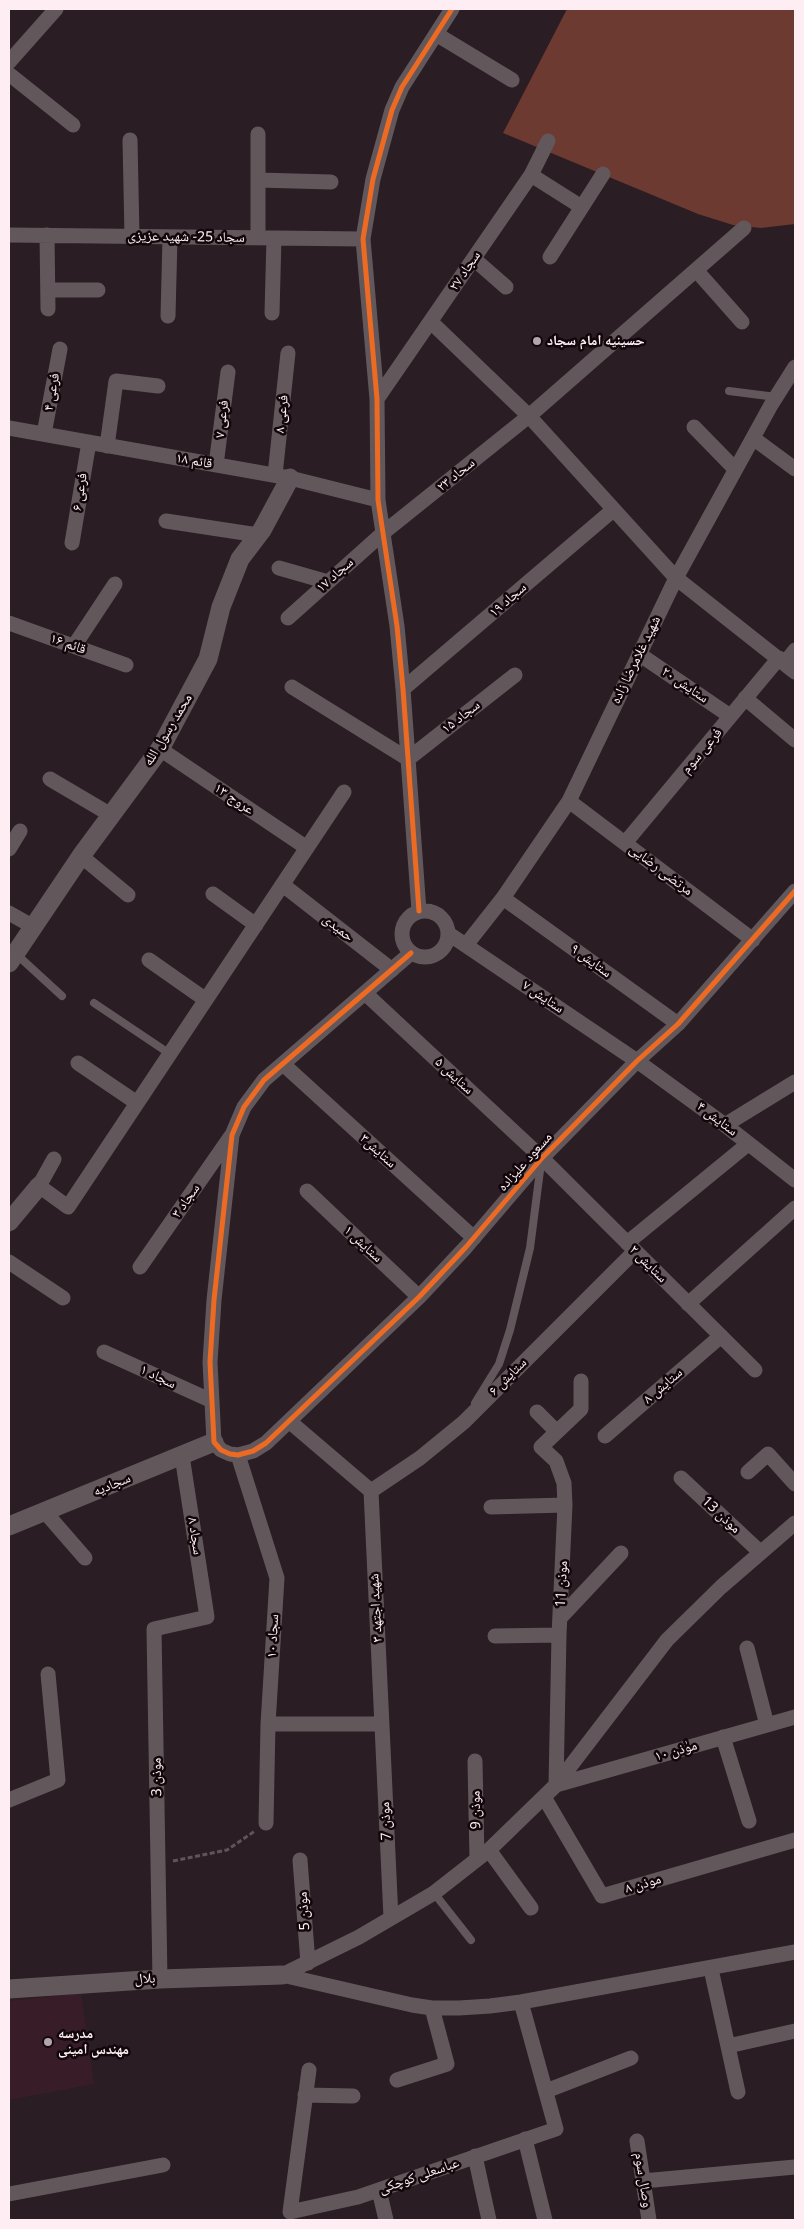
<!DOCTYPE html>
<meta charset="utf-8">
<style>
body{margin:0}
#map{position:relative;width:804px;height:2229px;overflow:hidden;background:#2a1d23;font-family:"Noto Sans",sans-serif}
canvas{display:block}
.frame{position:absolute;inset:0;border:10px solid #feeef4;pointer-events:none}
</style>
<div id="map">
<canvas width="804" height="2229"></canvas>
<div class="frame"></div>
</div>
<script>
const context = document.querySelector('canvas').getContext('2d');
context.lineJoin = 'round';
function fill(path, color) {
  context.fillStyle = color;
  context.fill(path, 'evenodd');
}
function shape(rows) {
  const path = new Path2D();
  for (const r of rows) {
    if (r.length === 3) {
      path.moveTo(r[0] + r[2], r[1]);
      path.arc(r[0], r[1], r[2], 0, 2 * Math.PI);
      continue;
    }
    path.moveTo(r[0], r[1]);
    for (let i = 2; i < r.length; i += 2) path.lineTo(r[i], r[i + 1]);
  }
  return path;
}
function strokePath(path, color, width, dash) {
  context.strokeStyle = color;
  context.lineWidth = width;
  context.lineCap = dash ? 'butt' : 'round';
  context.setLineDash(dash || []);
  context.stroke(path);
}
function label(font, color, halo, rows, align = 'center') {
  context.font = font + ' "Noto Sans","Noto Naskh Arabic",sans-serif';
  context.lineWidth = 5;
  context.setLineDash([]);
  context.textBaseline = 'middle';
  context.strokeStyle = halo;
  context.fillStyle = color;
  for (const [text, x, y, turn = 0] of rows) {
    context.save();
    context.translate(x, y);
    context.rotate((+turn || 0) * Math.PI / 180);
    context.textAlign = isNaN(turn) ? turn : align;
    if (halo) context.strokeText(text, 0, 0);
    context.fillText(text, 0, 0);
    context.restore();
  }
}
fill(shape([
 [81,1993,94,2084,9,2100,9,2001]
]), '#381d28');
fill(shape([
 [567,9,795,9,795,224,761,228,733,225,698,214,503,133]
]), '#6c3a30');
strokePath(shape([
 [173,1861,227,1850,255,1831]
]), '#5f5559', 3, [5, 2.5]);
strokePath(shape([
 [729,391,776,397],
 [15,953,62,996],
 [94,1003,170,1054],
 [475,1403,499,1364,510,1330,530,1248,541,1163],
 [434,1893,471,1940]
]), '#62585c', 8);
strokePath(shape([
 [436,34,512,80],
 [9,62,56,9],
 [9,74,73,125],
 [258,134,258,238],
 [130,140,132,236],
 [531,175,580,206],
 [258,180,331,182],
 [9,235,363,239],
 [47,235,48,309],
 [550,257,603,174],
 [474,259,506,287],
 [696,270,742,322],
 [48,290,98,290],
 [272,313,274,238],
 [168,316,170,237],
 [431,322,529,416,676,578,795,672],
 [377,399,531,175,548,141],
 [694,427,735,469],
 [9,428,290,478,378,500],
 [44,434,60,349],
 [753,438,795,469],
 [107,446,116,381,158,386],
 [216,465,228,372],
 [275,475,288,353],
 [166,521,258,535],
 [72,543,89,442],
 [279,568,328,582],
 [288,618,383,533,529,416,744,228],
 [9,623,126,665],
 [74,646,115,584],
 [639,654,730,716],
 [785,663,795,650],
 [292,687,408,759,515,675],
 [403,689,613,510],
 [745,698,795,740],
 [160,749,307,848],
 [50,779,111,815],
 [569,801,753,940],
 [625,843,779,658],
 [9,849,20,831],
 [81,856,128,895],
 [283,885,392,970],
 [213,894,256,925],
 [503,898,678,1024],
 [425,934,23],
 [419,911,403,689,397,626,378,500,377,399,363,239,373,179,392,110,402,87,452,9],
 [9,913,32,926],
 [449,934,637,1061,725,1125,795,1180],
 [466,945,503,898,569,801,676,578,771,405,795,367],
 [411,953,264,1080,244,1107,232,1135,214,1300,210,1362,214,1442,221,1450,230,1454,238,1455,253,1451,266,1443,419,1297,466,1247,542,1158,637,1061,678,1024,795,891],
 [149,960,206,1000],
 [366,994,542,1158,755,1370],
 [78,1063,137,1103],
 [283,1064,474,1238],
 [725,1125,795,1082],
 [54,1159,39,1186,68,1207,344,792],
 [307,1191,419,1297],
 [627,1243,748,1144],
 [9,1262,63,1298],
 [140,1267,231,1136],
 [688,1304,795,1208],
 [104,1352,212,1401],
 [581,1381,581,1409,541,1447,556,1461,564,1483,565,1505,559,1635,556,1785,795,1717],
 [537,1412,557,1432],
 [289,1421,371,1491],
 [605,1436,721,1336],
 [238,1455,277,1578,268,1724,266,1823],
 [748,1472,768,1454,795,1484],
 [681,1478,760,1552],
 [371,1491,391,1918],
 [371,1491,420,1458,464,1422,635,1251],
 [491,1507,565,1505],
 [45,1512,85,1558],
 [560,1618,621,1553],
 [495,1636,559,1635],
 [747,1648,767,1725],
 [268,1724,382,1724],
 [723,1737,749,1821],
 [475,1761,477,1859],
 [544,1797,602,1896,795,1840],
 [9,1800,58,1780,48,1674],
 [489,1850,531,1908],
 [300,1860,308,1963],
 [711,1969,738,2092],
 [282,1975,359,1937,434,1893,489,1850,556,1785,667,1640,721,1587,795,1523],
 [282,1975,412,2005,432,2008,459,2008,490,2006,521,2002,795,1952],
 [160,1979,154,1629,207,1617,182,1456],
 [728,2046,795,2031],
 [309,2070,290,2212,358,2197,556,2129,521,2002],
 [397,2080,447,2064,432,2008],
 [546,2091,631,2058],
 [305,2095,353,2096],
 [525,2139,545,2220],
 [637,2141,649,2220],
 [475,2156,489,2220],
 [643,2181,795,2167],
 [379,2190,386,2220],
 [9,2194,163,2165]
]), '#62585c', 15);
strokePath(shape([
 [9,963,81,856,160,749,208,659,221,607,240,559,262,530,290,478],
 [9,1222,39,1186],
 [9,1526,214,1442],
 [9,1989,160,1979,282,1975]
]), '#62585c', 19);
strokePath(shape([
 [419,911,403,689,397,626,378,500,377,399,363,239,373,179,392,110,402,87,452,9],
 [411,953,264,1080,244,1107,232,1135,214,1300,210,1362,214,1442,221,1450,230,1454,238,1455,253,1451,266,1443,419,1297,466,1247,542,1158,637,1061,678,1024,795,891]
]), '#ed6a23', 5);
for (const [x, y, r, color] of [
 [537,341,5,"#b4a5ab"],
 [48,2042,5,"#b4a5ab"]
]) {
  const dot = new Path2D();
  dot.arc(x, y, r, 0, 2 * Math.PI);
  context.fillStyle = color;
  context.fill(dot);
  strokePath(dot, '#11070b', 2);
}
label('14px', '#feeef4', '#11070b', [
 ["سجاد 25- شهید عزیزی",186,237,1],
 ["سجاد ۲۷",465,271,-56],
 ["فرعی ۴",52,392,-80],
 ["فرعی ۸",282,414,-84],
 ["فرعی ۷",222,419,-83],
 ["قائم ۱۸",194,461,10],
 ["سحاد ۲۳",456,475,-39],
 ["فرعی ۶",80,492,-81],
 ["سجاد ۱۷",335,575,-42],
 ["سجاد ۱۹",508,600,-41],
 ["قائم ۱۶",68,644,20],
 ["شهید غلامرضا زاده",636,660,-64],
 ["ستایش ۲۰",685,685,34],
 ["سجاد ۱۵",461,717,-38],
 ["محمد رسول الله",168,730,-59],
 ["فرعی سوم",702,751,-50],
 ["عروج ۱۳",234,799,34],
 ["مرتضی رضایی",661,870,37],
 ["حمیدی",338,928,38],
 ["ستایش ۹",591,961,36],
 ["ستایش ۷",543,997,34],
 ["ستایش ۵",454,1076,43],
 ["ستایش ۴",717,1119,37],
 ["ستایش۳",378,1151,42],
 ["مسعود علیزاده",525,1162,-48],
 ["سجاد ۳",186,1201,-55],
 ["ستایش ۱",363,1244,43],
 ["ستایش ۲",648,1264,45],
 ["سجاد ۱",158,1377,25],
 ["ستایش ۶",508,1377,-45],
 ["ستایش ۸",663,1386,-41],
 ["سجادیه",112,1485,-22],
 ["موذن 13",721,1515,43],
 ["سجاد ۸",195,1536,81],
 ["موذن 11",562,1584,-87],
 ["شهید اجتهد ۳",376,1608,-93],
 ["سجاد ۱۰",273,1636,-87],
 ["موٰذن ۱۰",676,1751,-16],
 ["موذن 3",157,1777,-91],
 ["موذن 9",476,1810,-91],
 ["موذن 7",386,1821,-93],
 ["موذن ۸",643,1884,-16],
 ["موذن 5",304,1911,-94],
 ["بلال",145,1979,-3],
 ["عباسعلی کوچکی",419,2176,-19],
 ["وصال سوم",643,2180,81]
]);
label('bold 14px', '#feeef4', '#11070b', [
 ["حسینیه امام سجاد",547,341],
 ["مدرسه",58,2034],
 ["مهندس امینی",58,2050]
], 'left');
</script>
